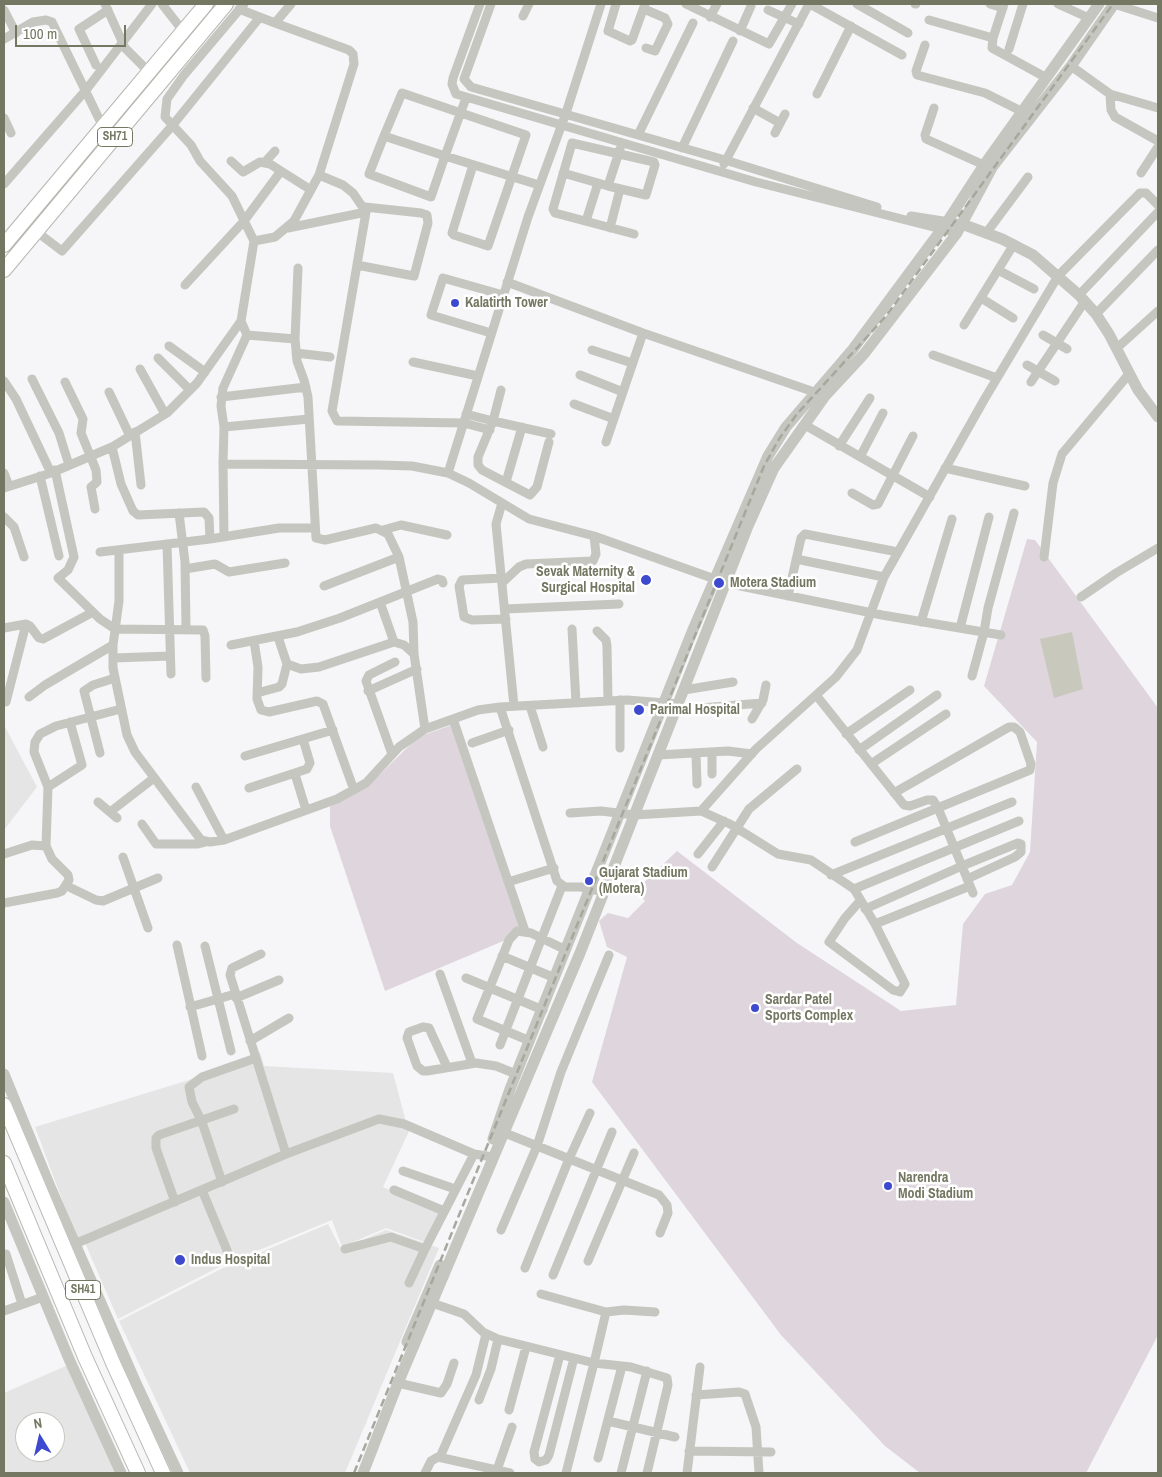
<!DOCTYPE html>
<style>
body{margin:0}
#map{position:relative;width:1162px;height:1477px;overflow:hidden;background:#f6f5f7;font-family:"Archivo Narrow",sans-serif}
canvas{display:block}
.frame{position:absolute;inset:0;border:5px solid #747761;pointer-events:none}
.north{position:absolute;left:15px;top:1412px;width:50px;height:50px;box-sizing:border-box;background:#fff;border:1px solid #c7c9c0;border-radius:50%;rotate:351deg;font-size:14px;font-weight:700;line-height:20px;text-align:center;color:#747761}
.north::after{content:'';display:block;margin:auto;width:18px;height:22px;background:#3d49cf;clip-path:polygon(50% 0,100% 100%,50% 72%,0 100%)}
.scale{position:absolute;left:15px;top:25px;width:111px;height:22px;box-sizing:border-box;border:2px solid #747761;border-top:0;padding-left:6px;font-size:15px;line-height:18px;white-space:nowrap;color:#747761;-webkit-text-stroke:4px #fff;paint-order:stroke}
</style>
<div id="map">
<canvas width="1162" height="1477"></canvas>
<div class="frame"></div>
<div class="north">N</div>
<div class="scale">100 m</div>
</div>
<script>
const context = document.querySelector('canvas').getContext('2d');
context.lineJoin = 'round';
function fill(path, color) {
  context.fillStyle = color;
  context.fill(path, 'evenodd');
}
function shape(rows) {
  const path = new Path2D();
  for (const r of rows) {
    path.moveTo(r[0], r[1]);
    for (let i = 2; i < r.length; i += 2) path.lineTo(r[i], r[i + 1]);
  }
  return path;
}
function strokePath(path, color, width, dash) {
  context.strokeStyle = color;
  context.lineWidth = width;
  context.lineCap = dash ? 'butt' : 'round';
  context.setLineDash(dash || []);
  context.stroke(path);
}
function label(font, color, halo, rows, align = 'center') {
  context.font = font + ' "Archivo Narrow",sans-serif';
  context.lineWidth = 5;
  context.setLineDash([]);
  context.textBaseline = 'middle';
  context.strokeStyle = halo;
  context.fillStyle = color;
  for (const [text, x, y, turn = 0] of rows) {
    context.save();
    context.translate(x, y);
    context.rotate((+turn || 0) * Math.PI / 180);
    context.textAlign = isNaN(turn) ? turn : align;
    if (halo) context.strokeText(text, 0, 0);
    context.fillText(text, 0, 0);
    context.restore();
  }
}
fill(shape([
 [4,725,37,787,4,830],
 [260,1052,264,1066,393,1073,406,1122,389,1117,77,1240,35,1127,186,1081],
 [381,1121,410,1129,383,1187,441,1212,427,1243,386,1228,342,1247,332,1220,223,1265,118,1319,85,1243,368,1124],
 [328,1224,341,1249,386,1230,439,1248,345,1473,190,1473,119,1321,223,1268],
 [68,1365,117,1473,4,1473,4,1393],
 [25,1422,55,1422,55,1452,25,1452]
]), '#e6e5e5');
fill(shape([
 [1027,539,1035,540,1158,708,1158,1335,1086,1473,920,1473,885,1446,781,1335,592,1082,627,957,607,947,599,921,608,913,628,918,645,901,636,890,677,851,797,943,901,1011,956,1005,963,924,985,894,1012,885,1030,852,1037,742,984,686],
 [454,724,526,926,508,939,385,991,330,826,330,806,367,787,418,737]
]), '#ded6dc');
fill(shape([
 [1072,632,1083,689,1054,698,1040,639]
]), '#c8c8bd');
const primary = shape([
 [4,245,206,4],
 [4,270,226,4],
 [4,1105,113,1363,163,1473],
 [4,1163,85,1357,138,1473]
]);
strokePath(primary, '#b7b8b1', 16);
strokePath(shape([
 [105,4,125,48,149,72],
 [162,4,183,31],
 [480,4,453,78,452,84,456,94,756,182,957,233],
 [491,4,464,79,471,87,725,160,877,207],
 [601,4,566,113,528,217,448,473,469,483,529,519,594,536,726,583,882,615,1001,635],
 [616,4,608,31,630,41,632,40,645,4],
 [686,4,769,44,792,4],
 [810,4,902,55],
 [857,4,908,33],
 [915,4,916,4],
 [990,4,1003,8],
 [1004,4,993,38,992,48,1045,77],
 [1058,4,1089,18],
 [1114,4,1158,18],
 [239,9,275,23,291,4],
 [644,9,665,18,668,24,655,51,646,48],
 [4,10,16,33],
 [768,10,799,24],
 [523,16,529,4],
 [710,17,717,4],
 [929,20,993,38],
 [740,31,751,6],
 [4,39,33,22,46,20,52,22,103,127],
 [925,45,916,71,917,75,985,93,1021,111],
 [1009,49,1023,4],
 [96,65,79,29,108,10],
 [1071,66,1110,94,1158,108],
 [817,94,851,26],
 [1110,94,1111,110,1115,117,1158,141],
 [466,98,445,156,431,197,369,174,384,136,445,156,539,185],
 [753,108,780,123],
 [934,108,925,135,926,139,984,165],
 [4,118,11,133],
 [775,133,785,114],
 [638,135,693,23],
 [384,136,402,93,526,135,488,246,454,235,452,233,473,165],
 [682,148,733,41],
 [231,161,243,172,260,162,270,164,311,190],
 [265,162,275,151],
 [724,164,809,4],
 [563,173,598,183],
 [1141,173,1158,147],
 [319,175,343,185,353,193,366,212,332,411,337,421,464,423,490,430],
 [4,184,86,90,152,4],
 [608,186,646,195,655,165,654,162,572,143,553,209,555,213,634,234],
 [911,216,962,224],
 [586,221,598,183,608,186,620,149],
 [288,228,366,212],
 [610,228,620,189],
 [37,232,62,251,172,126,260,17],
 [987,232,1028,177],
 [254,241,275,237,294,221,319,175,354,64,353,54,349,50,275,23],
 [357,265,414,276,428,223,427,215,421,213,365,207],
 [998,270,1034,289],
 [507,282,643,333,820,394],
 [185,285,244,221,281,171],
 [1079,295,1158,212],
 [981,298,1013,318],
 [1096,314,1158,250],
 [964,325,1014,244],
 [491,333,431,315,443,278,503,295],
 [247,335,223,388,221,406,224,427,223,464,379,465,412,466,448,473],
 [1043,335,1067,349],
 [295,339,298,268],
 [169,346,205,372],
 [1117,348,1158,311],
 [592,350,632,363],
 [296,353,330,357],
 [933,355,997,378],
 [158,358,190,390],
 [413,362,478,376],
 [1027,365,1055,381],
 [140,369,165,414],
 [580,375,623,392],
 [32,379,59,433,69,465],
 [4,381,16,399,51,473],
 [65,382,83,419,81,433,96,470,97,482,91,487,95,509],
 [1031,382,1085,301],
 [109,392,130,436],
 [221,397,306,387],
 [574,404,614,419],
 [466,414,493,421,501,390],
 [805,425,930,497],
 [224,427,309,419],
 [135,432,141,485],
 [549,442,537,487,530,495,482,470,478,465,478,457,493,421,551,434],
 [606,442,643,333],
 [839,446,870,398],
 [112,447,121,484,133,511,138,515,204,512,209,518,210,539,279,528,314,528],
 [860,457,883,413],
 [223,464,224,537],
 [945,468,1025,486],
 [55,470,74,557,68,570,58,578,100,619,115,629,203,630,205,636,206,678],
 [4,473,9,486],
 [40,476,59,556],
 [506,482,522,427],
 [4,488,51,473,112,447,167,413,197,383,241,321],
 [852,493,873,505,878,504,913,436],
 [502,503,496,524,514,706],
 [179,513,185,562,186,628],
 [4,517,14,527,24,557],
 [383,530,401,525,447,535],
 [167,544,171,674],
 [119,550,119,601,113,645,113,668,127,735,135,752,201,840,210,842,224,840,337,799,366,783,399,747,425,729,414,654,413,622,399,557,388,534,376,528,325,540,316,538,308,397,304,380,297,361,295,339,247,335,241,321,254,241,232,196,200,161,191,145,165,117,167,99,184,75,244,4],
 [100,552,210,539],
 [1044,557,1053,483,1062,454,1129,374],
 [796,559,884,577],
 [185,569,215,564,229,572,285,563],
 [502,578,462,580,459,586,464,617,472,620,506,619],
 [502,583,519,567,526,564,593,561,596,554,594,536],
 [324,586,399,557],
 [788,596,801,538,805,534,898,552],
 [1081,597,1116,573,1158,548],
 [380,602,394,642],
 [505,609,619,604],
 [921,622,952,519],
 [4,628,26,624,30,626,39,638,43,639,93,612],
 [960,628,989,517],
 [572,629,576,703],
 [597,631,606,640,607,646,608,701],
 [278,637,287,664,301,669,319,667,394,642,404,645,414,654],
 [254,641,258,667,257,699,261,710,269,712,317,701,323,704,354,790],
 [231,645,297,632,340,618,438,579,442,580,443,583],
 [113,658,170,656],
 [972,676,984,632,988,608,1014,513],
 [684,690,733,682],
 [368,691,417,669],
 [257,693,279,687,282,684,287,664],
 [816,695,904,805,910,806,927,800,933,800,938,808,973,893],
 [29,697,45,685,113,645],
 [620,700,620,748],
 [6,702,26,624],
 [530,706,543,747],
 [500,707,557,881,565,887,581,887,604,892],
 [676,710,762,703],
 [453,719,525,931],
 [752,719,763,700,766,685],
 [425,729,478,710,500,707,627,700,678,704],
 [846,734,910,690],
 [472,743,509,730],
 [859,750,937,695],
 [100,753,84,691,93,685,115,678],
 [696,753,697,784],
 [392,754,366,681,369,675,395,662],
 [658,755,728,751,752,754],
 [245,756,333,730],
 [871,764,946,714],
 [295,774,306,810],
 [712,774,712,752],
 [48,787,82,765,70,722],
 [196,787,224,840],
 [249,788,307,769,310,763,303,739],
 [98,802,117,818],
 [701,811,730,824,778,854,811,860,854,889,875,924,905,984,900,992,893,990,829,942,845,918,860,901],
 [110,812,154,778],
 [570,813,601,811,634,815,701,811,756,749,836,677,857,650,884,577,984,400,1058,276,1140,193,1146,193,1158,205],
 [142,824,156,844,198,844,206,842],
 [855,842,1030,770,1031,764,1020,732,1014,727,1009,727,894,793],
 [4,854,32,845,46,846],
 [698,854,724,821],
 [123,857,148,928],
 [712,867,749,809,797,769],
 [831,875,1012,802],
 [508,882,554,868],
 [67,886,96,900,103,901,158,878],
 [854,889,1019,821],
 [4,903,57,893,62,891,69,880,68,875,52,859,46,846,48,787,34,752,35,742,40,734,56,726,121,709],
 [865,909,962,866,1018,843,1021,844,1021,852,1015,857,967,879],
 [875,924,970,886],
 [177,945,202,1056],
 [205,946,231,1051],
 [261,954,232,968,230,975,286,1154],
 [502,956,555,978],
 [440,974,472,1063],
 [466,978,543,1010],
 [236,998,279,980],
 [190,1007,235,994],
 [250,1041,289,1018],
 [530,1041,477,1019,509,940,517,931,531,933,566,950],
 [500,1045,562,886],
 [447,1067,429,1028,423,1027,409,1032,407,1038,417,1066,423,1071,427,1071,476,1063,496,1066,516,1074],
 [500,1131,659,1195,667,1205,668,1213,660,1233],
 [403,1171,455,1189],
 [222,1182,202,1122,192,1102,189,1087,202,1077,256,1058],
 [202,1190,231,1260],
 [394,1190,444,1211],
 [175,1202,156,1148,156,1138,159,1135,234,1109],
 [501,1230,537,1146,561,1072,609,955],
 [70,1246,286,1154,379,1119,404,1124,474,1154],
 [345,1249,391,1237,425,1249,409,1283],
 [425,1249,474,1154,493,1157],
 [6,1254,22,1304],
 [588,1261,634,1153],
 [525,1268,569,1159,590,1113],
 [553,1275,612,1132],
 [541,1294,606,1312,594,1363,631,1367,667,1378,668,1385,647,1473],
 [432,1303,464,1314,483,1332,498,1339,594,1363,566,1473],
 [4,1311,43,1297],
 [606,1312,624,1310,655,1312],
 [560,1355,534,1452,535,1459,539,1462,546,1460,549,1455,574,1358],
 [398,1383,441,1393,447,1384,454,1363],
 [696,1395,739,1392,745,1394,756,1427,759,1473],
 [479,1400,491,1369,498,1339],
 [509,1410,526,1347],
 [608,1421,675,1437],
 [689,1451,771,1452],
 [440,1457,476,1375,486,1334],
 [598,1458,622,1366],
 [497,1470,512,1427],
 [425,1473,431,1461,438,1457,510,1473],
 [621,1473,647,1371],
 [687,1473,700,1367]
]), '#c5c6bf', 9);
strokePath(shape([
 [962,224,1002,239,1033,255,1079,295,1096,314,1109,334,1138,390,1158,417],
 [4,1074,51,1189,135,1381,178,1473],
 [493,1139,510,1089,692,632,768,456,786,427,853,349,904,280,947,222,984,165,1099,4],
 [4,1202,69,1359,121,1473],
 [407,1342,440,1265],
 [363,1473,398,1383,580,953,748,526,774,468,825,396,864,354,957,233,993,166,1071,66,1114,4]
]), '#c5c6bf', 11);
strokePath(primary, '#fff', 14);
strokePath(shape([
 [354,1473,764,466,779,439,797,414,886,316,1113,4]
]), '#a7a89d', 2.5, [8, 4]);
for (const [x, y, r, color] of [
 [455,303,5,"#3d49cf"],
 [646,580,6,"#3d49cf"],
 [719,583,6,"#3d49cf"],
 [639,710,6,"#3d49cf"],
 [589,881,5,"#3d49cf"],
 [755,1008,5,"#3d49cf"],
 [888,1186,5,"#3d49cf"],
 [180,1260,6,"#3d49cf"]
]) {
  const dot = new Path2D();
  dot.arc(x, y, r, 0, 2 * Math.PI);
  context.fillStyle = color;
  context.fill(dot);
  strokePath(dot, '#fff', 2);
}
for (const [x, y, w] of [
 [115,137,35],
 [83,1290,35]
]) {
  const box = new Path2D();
  box.roundRect(x - w / 2, y - 9.5, w, 19, 4);
  context.fillStyle = '#fff';
  context.fill(box);
  strokePath(box, '#747761', 1);
}
label('bold 12px', '#747761', null, [
 ["SH71",115,137],
 ["SH41",83,1290]
]);
label('bold 14px', '#747761', '#fff', [
 ["Kalatirth Tower",465,303],
 ["Sevak Maternity &",635,572,"right"],
 ["Surgical Hospital",635,588,"right"],
 ["Motera Stadium",730,583],
 ["Parimal Hospital",650,710],
 ["Gujarat Stadium",599,873],
 ["(Motera)",599,889],
 ["Sardar Patel",765,1000],
 ["Sports Complex",765,1016],
 ["Narendra",898,1178],
 ["Modi Stadium",898,1194],
 ["Indus Hospital",191,1260]
], 'left');
</script>
